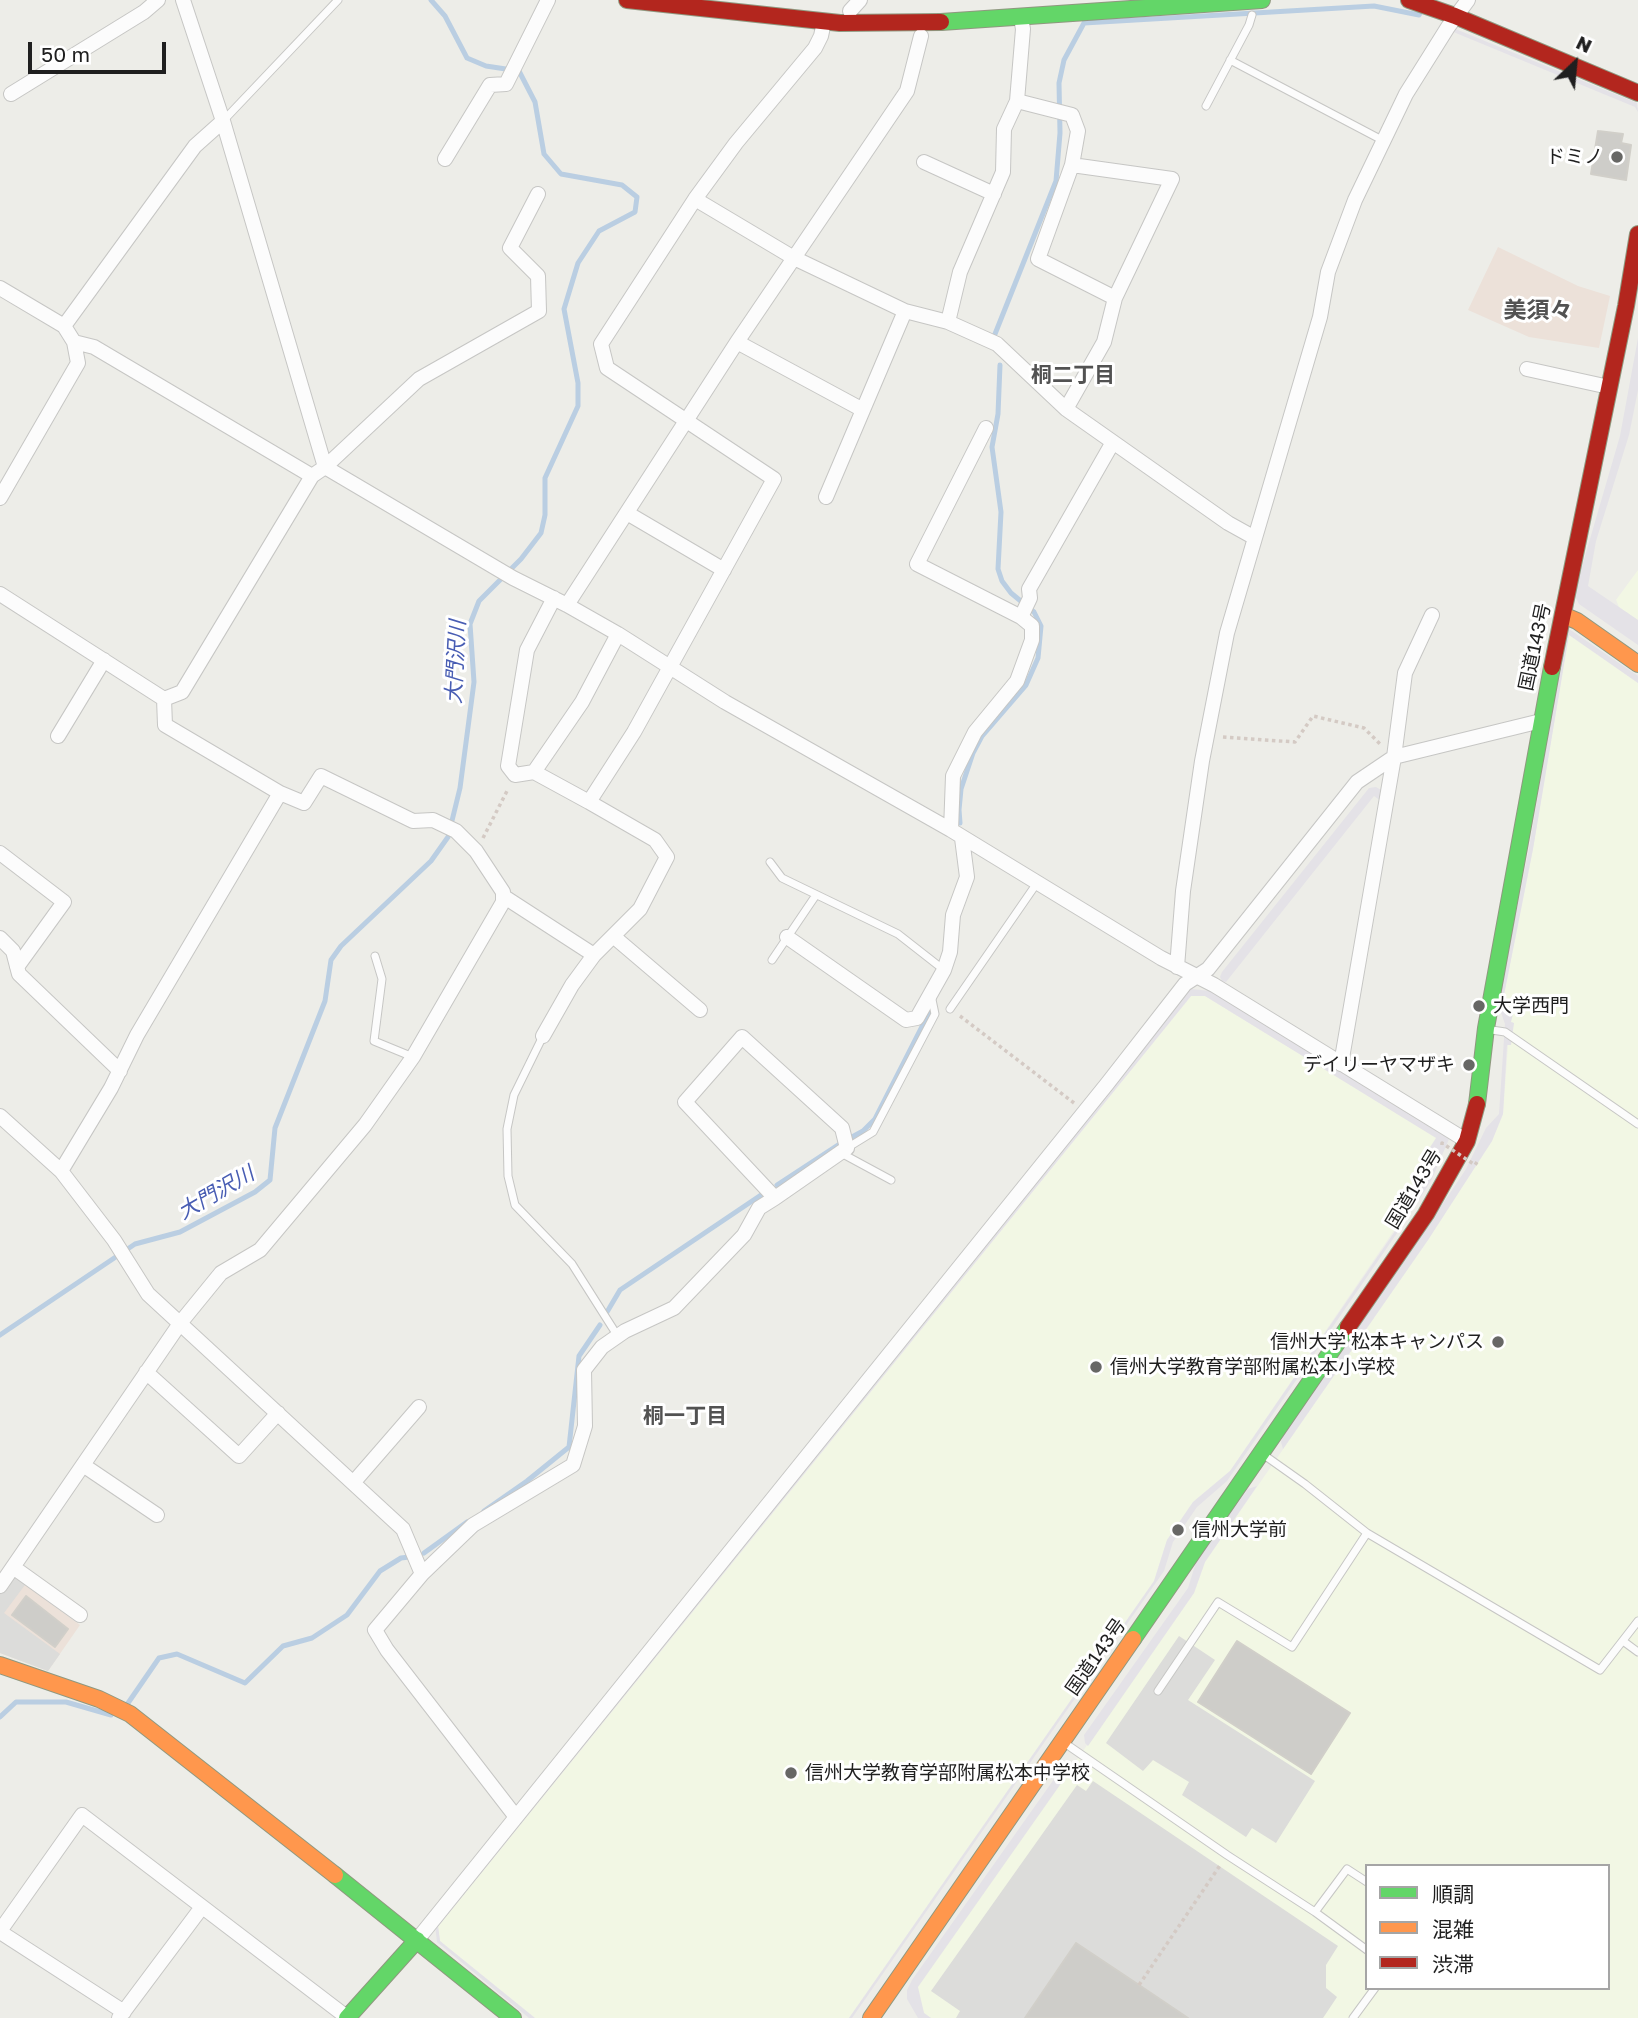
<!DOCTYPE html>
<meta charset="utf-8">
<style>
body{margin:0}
#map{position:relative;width:1638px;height:2018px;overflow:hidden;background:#edede8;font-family:"Golos Text","Noto Sans JP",sans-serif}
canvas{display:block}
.legend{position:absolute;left:1365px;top:1864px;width:245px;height:126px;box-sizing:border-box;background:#fff;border:2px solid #a5a5a5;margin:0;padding:9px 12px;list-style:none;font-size:21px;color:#1f1f1f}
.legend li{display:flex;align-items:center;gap:14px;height:35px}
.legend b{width:35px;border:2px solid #a5a5a5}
.north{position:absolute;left:1540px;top:28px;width:70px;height:70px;-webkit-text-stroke:5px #fff;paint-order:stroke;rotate:26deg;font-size:19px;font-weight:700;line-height:28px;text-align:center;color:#1f1f1f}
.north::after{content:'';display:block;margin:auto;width:24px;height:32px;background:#1f1f1f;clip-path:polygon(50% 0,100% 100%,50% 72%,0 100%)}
.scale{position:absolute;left:28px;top:42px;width:138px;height:32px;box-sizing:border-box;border:4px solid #1f1f1f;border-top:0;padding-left:9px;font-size:21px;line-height:24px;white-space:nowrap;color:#1f1f1f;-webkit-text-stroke:5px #fff;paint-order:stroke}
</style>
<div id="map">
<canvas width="1638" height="2018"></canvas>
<ul class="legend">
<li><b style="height:9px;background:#63d668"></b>順調</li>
<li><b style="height:9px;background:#ff974d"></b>混雑</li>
<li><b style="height:9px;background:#b3261e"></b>渋滞</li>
</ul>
<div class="north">N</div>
<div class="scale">50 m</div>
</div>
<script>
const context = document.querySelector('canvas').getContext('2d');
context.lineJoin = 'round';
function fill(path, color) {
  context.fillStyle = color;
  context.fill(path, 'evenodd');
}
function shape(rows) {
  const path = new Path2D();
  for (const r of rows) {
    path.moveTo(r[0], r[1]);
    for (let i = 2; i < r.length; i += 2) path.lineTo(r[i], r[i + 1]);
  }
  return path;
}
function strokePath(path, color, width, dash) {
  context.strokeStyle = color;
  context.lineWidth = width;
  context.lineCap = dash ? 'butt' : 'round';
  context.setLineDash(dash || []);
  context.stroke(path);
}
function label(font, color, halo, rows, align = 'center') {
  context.font = font + ' "Golos Text","Noto Sans JP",sans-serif';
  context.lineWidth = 6;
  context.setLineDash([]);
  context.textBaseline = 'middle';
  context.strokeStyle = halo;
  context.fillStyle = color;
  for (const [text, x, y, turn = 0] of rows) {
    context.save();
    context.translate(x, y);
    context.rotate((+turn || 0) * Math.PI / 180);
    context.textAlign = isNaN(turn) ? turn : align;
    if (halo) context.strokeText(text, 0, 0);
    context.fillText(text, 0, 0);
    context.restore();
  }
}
fill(shape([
 [1498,247,1578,286,1610,296,1599,348,1529,337,1468,310],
 [11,1574,80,1625,48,1671,0,1653,0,1590]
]), '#ece1d9');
fill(shape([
 [1638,570,1638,620,1619,607,1616,600],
 [1569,634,1638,683,1638,2018,931,2018,924,2013,917,1987,1194,1593,1205,1562,1428,1240,1492,1141,1503,1114,1508,1045,1514,1023,1511,1022,1502,1005,1533,849],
 [1367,1866,1608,1866,1608,1988,1367,1988],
 [1192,995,1205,996,1437,1138,1426,1155,1437,1162,1425,1185,1230,1471,1193,1502,1167,1540,1154,1581,849,2018,535,2018,440,1941,438,1927]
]), '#f2f7e4');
fill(shape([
 [11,1574,25,1585,4,1613,60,1654,48,1671,0,1653,0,1590],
 [1179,1636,1215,1660,1188,1700,1315,1781,1276,1843,1252,1828,1246,1837,1182,1795,1189,1782,1153,1760,1143,1771,1106,1743],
 [1093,1781,1338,1946,1326,1965,1326,1988,1337,1997,1323,2018,956,2018,960,2011,931,1991,1077,1785,1086,1791]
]), '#dcdcda');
fill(shape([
 [1453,28,1637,103,1638,112,1635,107,1451,31],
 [1638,338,1638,390,1629,435,1596,541,1588,586,1638,620,1638,645,1579,604,1574,594,1620,436],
 [1569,629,1638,676,1638,683,1569,635,1533,849,1502,1005,1513,1014,1511,1022,1514,1023,1511,1045,1507,1045,1503,1114,1492,1141,1428,1240,1283,1449,1281,1442,1284,1433,1450,1193,1466,1169,1486,1128,1499,1114,1505,1024,1498,1004,1529,848,1566,631],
 [1376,787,1381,790,1381,801,1374,796,1226,982,1222,981,1220,977,1222,972,1369,788],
 [1191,989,1211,991,1449,1139,1431,1181,1406,1220,1227,1481,1197,1507,1173,1542,1164,1571,852,2018,849,2018,1154,1581,1167,1540,1193,1502,1230,1471,1400,1224,1437,1162,1425,1155,1436,1138,1205,996,1191,996,438,1926,440,1941,535,2018,529,2018,437,1942,435,1925],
 [1257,1486,1205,1562,1194,1593,1088,1746,1085,1743,1084,1735,1188,1588,1197,1559,1248,1489],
 [1068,1763,1074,1765,918,1987,924,2013,931,2018,918,2018,907,1999,907,1990,912,1980,1064,1765]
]), '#e4e2e7');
strokePath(shape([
 [995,334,1056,181,1060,133,1059,83,1064,60,1084,23,1374,6,1419,15,1423,8],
 [960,823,959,810,961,789,973,753,982,736,1026,685,1038,658,1041,626,1034,612,1011,593,1002,581,998,569,1001,512,992,447,998,414,1000,365],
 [852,1137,863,1131,875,1119,930,1011],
 [777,1185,838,1145],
 [607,1312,620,1290,761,1195],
 [0,1335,135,1244,180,1232,255,1192,270,1180,275,1128,325,1001,331,960,341,946,431,861,448,837,460,788,474,682,470,624,479,601,521,559,541,533,545,515,545,478,578,406,578,383,564,309,578,263,599,231,635,212,637,197,622,185,561,174,544,154,535,102,519,71,486,66,467,58,445,16,431,0],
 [484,1511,527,1481,569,1447,579,1356,600,1325],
 [424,1553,467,1522],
 [126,1706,159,1658,177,1654,245,1683,283,1646,312,1638,347,1615,380,1571,401,1558,409,1557],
 [0,1717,16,1702,66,1702,111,1715]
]), '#bacee2', 5);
const building = shape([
 [1598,131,1623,134,1621,143,1631,145,1626,180,1591,174,1598,131],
 [26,1596,68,1629,55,1647,12,1615,26,1596],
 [1237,1641,1350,1713,1311,1774,1198,1702,1237,1641],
 [1076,1943,1139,1985,1188,2018,1025,2018,1076,1943]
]);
fill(building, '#cecdc9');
strokePath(building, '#d1cfc9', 2);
const lane = shape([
 [1230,60,1382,140],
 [1206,106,1249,25,1252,15],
 [223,121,338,0],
 [770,862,782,878,898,934,944,970],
 [375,956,382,979,374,1041,413,1057],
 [772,960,816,895],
 [950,1009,1037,883],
 [1492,1030,1505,1032,1638,1124],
 [543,1036,514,1095,507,1129,508,1176,515,1205,572,1264,617,1335],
 [847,1148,873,1132,935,1014,931,995],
 [841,1153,891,1180],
 [1264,1455,1305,1484,1367,1533,1600,1670,1638,1621],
 [1623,1641,1638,1652],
 [1158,1691,1218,1602,1292,1647,1367,1533],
 [1066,1744,1227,1855,1315,1912,1367,1950],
 [1315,1912,1347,1869,1367,1882],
 [1353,2018,1375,1988]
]);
const street = shape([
 [183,0,223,121,325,467,513,578,567,605,618,634,725,702,951,830,1161,958,1214,985,1467,1141],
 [850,11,860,0],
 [11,94,144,12,158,0],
 [1017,101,1072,115,1078,131,1072,165,1038,259,1115,298],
 [445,159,490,85,506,84,548,0],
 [924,162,994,194],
 [695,199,794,258,905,311,948,322,997,344,1066,409,1228,523,1255,538],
 [0,288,64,326,74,342,78,363,0,498],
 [948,322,960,272,1003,172,1004,129,1017,101,1023,29,1021,18],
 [64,326,195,146,223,121],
 [74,342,94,347,312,476],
 [737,342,863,410],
 [1527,369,1609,387],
 [1066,409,1104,342,1115,298,1172,179,1072,165],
 [826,497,905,311],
 [627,513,724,570],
 [0,594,164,699],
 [567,605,737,342,907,91,921,36],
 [1021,617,1030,598,1029,589,1113,442],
 [164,699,182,692,312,476,325,467,419,379,539,311,538,276,510,248,538,194],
 [58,736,104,660],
 [534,772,582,702,618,634],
 [589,802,634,732,774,479,607,368,601,344,695,199,736,143,815,48,821,36,824,22],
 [951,830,953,776,975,732,1017,681,1032,640,1032,626,1021,617,917,564,986,428],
 [0,853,64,902,17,967],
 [503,896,594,955],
 [613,936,700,1010],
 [787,937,906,1020,917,1018,944,970,950,952,953,915,967,877,962,838],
 [0,938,13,951,19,974,120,1071],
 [1177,967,1183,891,1202,761,1227,633,1320,317,1328,272,1355,200,1406,94,1448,27,1468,0],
 [543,1036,572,985,594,955,640,909,667,857,655,840,589,802,534,772,515,775,508,766,527,650,554,598],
 [1341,1064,1394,757,1405,673,1432,615],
 [0,1116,61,1171,114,1240,148,1294,403,1529,422,1574],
 [61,1171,111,1088,137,1035,280,793],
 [146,1372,239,1456,278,1413],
 [83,1465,157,1515],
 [353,1483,419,1407],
 [13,1567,80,1615],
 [0,1586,181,1322,221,1273,260,1250,365,1125,413,1057,503,902,503,892,476,851,456,831,433,820,413,821,321,776,304,803,280,793,165,725,164,699],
 [516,1817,387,1650,375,1630,422,1574,473,1525,573,1465,585,1426,584,1370,602,1347,625,1331,674,1308,744,1235,759,1208,775,1198,847,1148,842,1128,742,1037,685,1102,775,1198],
 [0,1931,82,1815,348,2018],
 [0,1932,124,2012],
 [417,1940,1107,1084,1185,984,1208,969,1357,782,1394,757,1541,721],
 [119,2018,202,1907]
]);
const fast = shape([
 [941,22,1262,0],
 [1477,1104,1486,1028,1552,667],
 [1133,1639,1348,1327],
 [335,1875,513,2018],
 [347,2018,417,1940]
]);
const slow = shape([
 [1563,615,1577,621,1638,664],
 [0,1665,99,1699,130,1714,335,1875],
 [871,2018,1133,1639]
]);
const jam = shape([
 [627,0,840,23,941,22],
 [1409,0,1455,16,1638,93],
 [1552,667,1626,306,1638,234],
 [1348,1327,1426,1214,1467,1141,1477,1104]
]);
strokePath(lane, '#c6c6c4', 9);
strokePath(street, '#c6c6c4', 16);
strokePath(fast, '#8f987f', 18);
strokePath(slow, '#8f987f', 18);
strokePath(jam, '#8f987f', 18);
strokePath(shape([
 [1223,737,1295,742,1313,716,1364,728,1380,744],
 [483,838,508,789],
 [960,1016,1074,1103],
 [1139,1985,1221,1864]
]), '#d4cac4', 3.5, [3.5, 3.5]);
strokePath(lane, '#fcfcfc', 7);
strokePath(street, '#fcfcfc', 14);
strokePath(fast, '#63d668', 16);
strokePath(slow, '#ff974d', 16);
strokePath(jam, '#b3261e', 16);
strokePath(shape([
 [1442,1145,1442,1143,1475,1165,1477,1162]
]), '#d4cac4', 3.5, [3.5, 3.5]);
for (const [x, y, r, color] of [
 [1617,157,7,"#676765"],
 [1479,1006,7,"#676765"],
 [1469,1065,7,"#676765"],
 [1498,1342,7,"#676765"],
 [1096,1367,7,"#676765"],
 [1178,1530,7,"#676765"],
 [791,1773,7,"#676765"]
]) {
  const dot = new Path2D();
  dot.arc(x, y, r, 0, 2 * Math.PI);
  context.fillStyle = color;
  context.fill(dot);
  strokePath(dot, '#fff', 2.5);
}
label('19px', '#1f1f1f', '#fff', [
 ["ドミノ",1603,157,"right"],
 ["大学西門",1493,1006],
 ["デイリーヤマザキ",1455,1065,"right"],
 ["信州大学 松本キャンパス",1484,1342,"right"],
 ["信州大学教育学部附属松本小学校",1110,1367],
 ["信州大学前",1192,1530],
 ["信州大学教育学部附属松本中学校",805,1773]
], 'left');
label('19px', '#1f1f1f', '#fff', [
 ["国道143号",1535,647,-78],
 ["国道143号",1414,1189,-59],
 ["国道143号",1096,1657,-55]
]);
label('bold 21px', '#525252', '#fff', [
 ["桐二丁目",1073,375],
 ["桐一丁目",685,1416]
]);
label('italic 21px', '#485db3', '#fff', [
 ["大門沢川",456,662,-87],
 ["大門沢川",216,1193,-30]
]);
label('bold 23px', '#525252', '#fff', [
 ["美須々",1538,311]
]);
</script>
